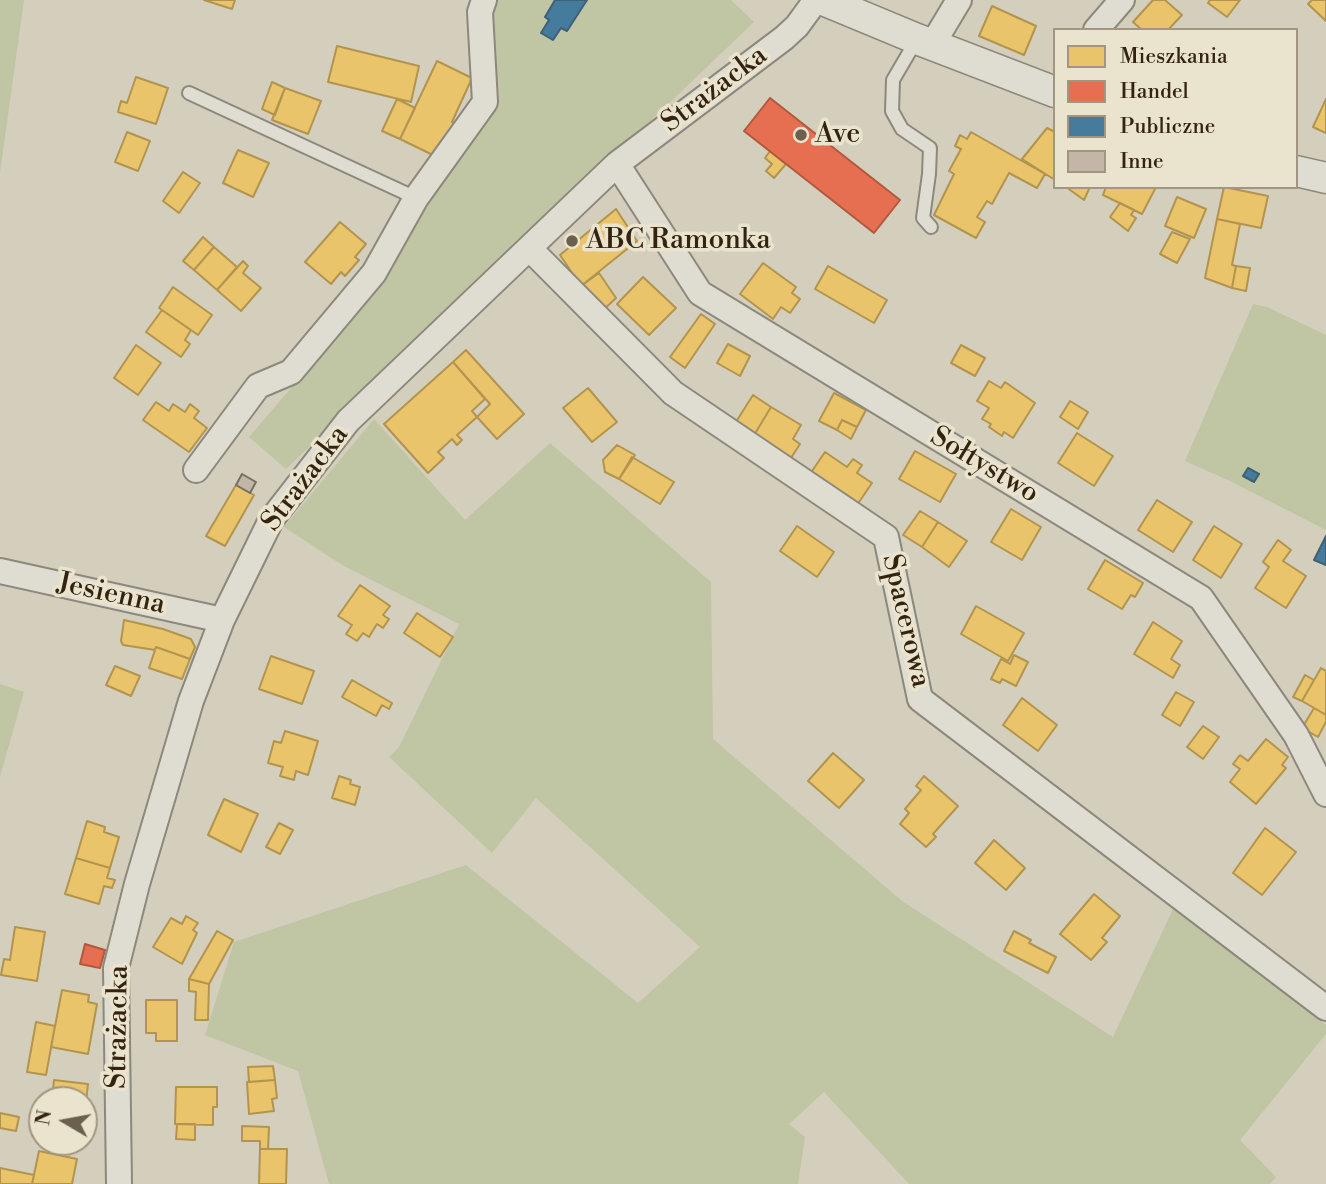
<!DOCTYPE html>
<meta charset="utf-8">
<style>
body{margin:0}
#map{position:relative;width:1326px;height:1184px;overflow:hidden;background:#d4cfbc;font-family:"Libre Bodoni",serif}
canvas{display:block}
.legend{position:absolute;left:1053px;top:28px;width:245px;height:161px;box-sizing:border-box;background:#eae3cd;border:2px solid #a19682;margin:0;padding:9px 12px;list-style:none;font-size:21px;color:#332311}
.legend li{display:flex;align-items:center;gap:14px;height:35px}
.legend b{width:35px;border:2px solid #a19682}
.north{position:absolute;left:28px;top:1086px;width:70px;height:70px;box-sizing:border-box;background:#eae3cd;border:2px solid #a19682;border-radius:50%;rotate:280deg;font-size:19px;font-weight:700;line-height:28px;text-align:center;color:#332311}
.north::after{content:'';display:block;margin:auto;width:24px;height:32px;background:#6b5f4d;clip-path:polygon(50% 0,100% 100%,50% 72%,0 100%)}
</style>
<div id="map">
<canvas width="1326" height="1184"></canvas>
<ul class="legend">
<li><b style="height:19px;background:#e9c46a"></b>Mieszkania</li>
<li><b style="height:19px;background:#e76f51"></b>Handel</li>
<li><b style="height:19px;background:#457b9d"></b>Publiczne</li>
<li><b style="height:19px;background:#c4b6a7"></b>Inne</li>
</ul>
<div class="north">N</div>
</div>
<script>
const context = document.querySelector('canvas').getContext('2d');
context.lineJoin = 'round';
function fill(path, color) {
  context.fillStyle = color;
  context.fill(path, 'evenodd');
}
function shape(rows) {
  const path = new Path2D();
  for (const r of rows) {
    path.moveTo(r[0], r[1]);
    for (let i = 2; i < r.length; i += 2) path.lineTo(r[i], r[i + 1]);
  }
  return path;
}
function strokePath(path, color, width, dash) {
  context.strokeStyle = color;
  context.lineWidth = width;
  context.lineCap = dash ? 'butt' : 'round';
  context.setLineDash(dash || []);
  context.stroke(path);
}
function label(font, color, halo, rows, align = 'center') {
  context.font = font + ' "Libre Bodoni",serif';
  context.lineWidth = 7;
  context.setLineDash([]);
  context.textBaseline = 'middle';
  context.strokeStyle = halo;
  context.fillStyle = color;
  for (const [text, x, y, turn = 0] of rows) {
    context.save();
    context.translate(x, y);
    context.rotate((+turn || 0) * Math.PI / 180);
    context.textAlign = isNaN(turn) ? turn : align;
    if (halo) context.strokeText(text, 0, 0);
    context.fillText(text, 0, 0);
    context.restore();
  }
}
fill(shape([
 [0,0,24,0,0,173],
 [494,0,731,0,754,22,286,469,249,437,352,317,492,109],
 [1253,304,1267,307,1326,335,1326,530,1230,481,1185,461],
 [374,419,465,520,550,443,711,582,713,739,902,901,1113,1037,1174,907,1326,1025,1326,1034,1240,1140,1276,1177,1270,1184,909,1184,824,1092,789,1124,805,1137,798,1184,329,1184,298,1071,205,1035,234,942,466,865,638,1003,700,947,536,798,492,853,389,757,399,747,459,624,342,565,284,527],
 [0,684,24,692,0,777]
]), '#c0c5a3');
const homes = shape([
 [204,0,235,0,232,9,204,0],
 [1153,0,1165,0,1182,15,1168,30,1142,30,1133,22,1153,0],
 [1210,0,1240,0,1227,17,1208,3,1210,0],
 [1312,0,1326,0,1326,21,1308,4,1312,0],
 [992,6,1036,26,1024,55,979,36,992,6],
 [337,46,419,66,411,102,328,82,337,46],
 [437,61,472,78,452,122,458,125,441,159,400,139,437,61],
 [136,77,168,88,156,124,118,112,121,101,127,103,136,77],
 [272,82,285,88,275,115,262,109,272,82],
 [285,88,321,101,308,134,272,120,285,88],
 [397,99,415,108,400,139,382,131,397,99],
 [1326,99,1326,133,1313,127,1326,99],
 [1047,128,1055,132,1055,180,1022,159,1047,128],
 [127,132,150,141,138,171,115,162,127,132],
 [971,132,1045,174,1037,188,1009,173,992,204,987,201,977,217,985,222,976,238,934,215,954,174,949,171,961,149,955,146,960,135,967,139,971,132],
 [238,150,269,163,253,197,223,183,238,150],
 [770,151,786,164,774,178,766,171,772,164,765,158,770,151],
 [183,172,200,183,179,213,163,201,183,172],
 [1066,187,1090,187,1084,200,1066,187],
 [1106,187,1156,187,1142,214,1103,195,1106,187],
 [1224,187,1268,196,1261,228,1217,219,1224,187],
 [1177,197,1206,209,1194,238,1165,226,1177,197],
 [1120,203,1134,210,1131,215,1136,218,1128,231,1110,217,1120,203],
 [616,209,637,241,581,286,560,255,616,209],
 [1217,219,1240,224,1232,265,1236,266,1232,288,1205,278,1217,219],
 [340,222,366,244,355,257,359,260,345,276,341,272,331,284,305,262,340,222],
 [1172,232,1190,239,1177,263,1160,254,1172,232],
 [203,237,214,247,194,270,183,261,203,237],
 [214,247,237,267,217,290,194,270,214,247],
 [243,261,248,266,243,273,261,288,241,311,217,290,243,261],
 [763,263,796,287,792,293,800,299,790,313,781,307,773,319,740,294,763,263],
 [828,266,887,300,874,323,815,289,828,266],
 [1236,266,1250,268,1246,291,1232,288,1236,266],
 [599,273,616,298,600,313,581,286,599,273],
 [643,277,676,308,649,335,617,304,643,277],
 [173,287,212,315,198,335,159,308,173,287],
 [162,310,191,330,185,340,190,344,181,357,146,332,162,310],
 [701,314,715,324,685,368,670,357,701,314],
 [728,344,750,356,740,376,717,363,728,344],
 [136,345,161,363,138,395,114,378,136,345],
 [961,345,985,358,975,376,951,363,961,345],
 [466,350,524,414,497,439,477,417,490,404,453,362,466,350],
 [453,362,485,399,472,411,477,417,457,435,462,440,457,445,452,439,438,452,444,458,428,473,384,424,453,362],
 [989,381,1001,388,1005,382,1035,403,1013,438,1004,432,1002,436,989,427,991,424,982,419,989,408,977,401,989,381],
 [588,388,617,422,592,442,563,408,588,388],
 [834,393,866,410,857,427,842,420,837,430,819,421,834,393],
 [753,395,771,407,753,437,734,425,753,395],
 [1070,401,1088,412,1078,429,1060,417,1070,401],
 [156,402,169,411,173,404,185,412,190,404,199,411,194,418,207,428,189,452,143,420,156,402],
 [771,407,801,425,793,439,800,444,791,458,753,437,771,407],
 [842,420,857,427,851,439,837,430,842,420],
 [1077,433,1113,456,1094,486,1058,463,1077,433],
 [617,445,635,455,619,479,605,472,603,460,617,445],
 [915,451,956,474,940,502,899,479,915,451],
 [825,452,847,467,853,459,862,465,857,473,872,483,857,505,810,474,825,452],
 [632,457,674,482,660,504,619,479,632,457],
 [236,485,254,495,225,546,206,536,236,485],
 [1157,500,1192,522,1173,552,1138,530,1157,500],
 [1011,509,1041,527,1022,560,991,542,1011,509],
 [920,511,938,522,922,547,903,535,920,511],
 [938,522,967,541,949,567,922,547,938,522],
 [797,526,834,552,817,577,780,551,797,526],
 [1214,526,1242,544,1221,578,1193,560,1214,526],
 [1278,540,1291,550,1283,561,1306,576,1286,608,1255,588,1269,567,1263,562,1278,540],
 [1105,560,1143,583,1135,597,1131,595,1122,609,1088,589,1105,560],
 [360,585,390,606,383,615,389,619,383,628,377,624,369,637,363,633,357,641,346,634,352,625,338,616,360,585],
 [976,606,1024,633,1008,661,961,634,976,606],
 [417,613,453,637,440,657,404,633,417,613],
 [124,620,163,629,191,639,195,647,190,659,156,647,155,650,123,645,121,641,124,620],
 [1153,622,1182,641,1171,659,1180,665,1173,678,1134,654,1153,622],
 [156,647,190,659,182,679,149,668,156,647],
 [1014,655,1028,662,1016,686,1002,679,1000,683,991,679,1001,659,1010,664,1014,655],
 [271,656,314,671,302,704,259,689,271,656],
 [115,666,140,676,131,696,106,685,115,666],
 [1321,668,1326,671,1326,715,1302,701,1321,668],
 [1305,675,1314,680,1302,701,1293,697,1305,675],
 [352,680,392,703,389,709,382,705,376,716,342,697,352,680],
 [1176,692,1194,702,1180,726,1162,715,1176,692],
 [1022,698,1057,725,1038,751,1003,725,1022,698],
 [1314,708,1326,715,1326,722,1318,737,1302,728,1314,708],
 [1203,726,1219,737,1203,759,1187,747,1203,726],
 [285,731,318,741,308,775,296,771,294,780,280,776,283,767,268,763,274,741,281,743,285,731],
 [1266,739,1288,757,1282,765,1286,768,1256,804,1230,782,1240,769,1233,764,1240,755,1248,761,1266,739],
 [833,753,864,780,839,808,808,781,833,753],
 [339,776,351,780,350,784,360,787,355,805,332,798,339,776],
 [924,776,958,806,933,834,936,837,926,847,900,824,909,813,905,809,921,790,916,786,924,776],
 [224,799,258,814,241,852,208,835,224,799],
 [87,821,105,827,104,832,119,837,110,868,76,858,87,821],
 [279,823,293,830,280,854,266,847,279,823],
 [1265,828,1296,852,1262,895,1233,873,1265,828],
 [994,840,1025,868,1006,890,975,863,994,840],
 [76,858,110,868,107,878,115,880,112,888,104,886,99,904,65,894,76,858],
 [1094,894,1120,916,1102,938,1107,942,1091,960,1060,934,1094,894],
 [186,916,198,923,193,930,197,933,182,964,153,947,171,918,182,924,186,916],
 [15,927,45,932,37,981,1,975,4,959,10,960,15,927],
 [217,931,233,940,209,984,189,979,217,931],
 [1014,931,1031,940,1029,943,1056,957,1048,973,1004,951,1014,931],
 [189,979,209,984,208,1020,195,1020,196,992,189,991,189,979],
 [62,990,89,995,88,1002,97,1004,88,1054,51,1047,62,990],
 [146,1000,177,1000,177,1041,156,1041,156,1033,146,1033,146,1000],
 [36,1022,55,1026,46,1075,27,1072,36,1022],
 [273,1066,275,1080,249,1082,248,1067,273,1066],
 [54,1080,88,1084,84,1120,84,1100,52,1100,54,1080],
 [275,1080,277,1098,272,1099,274,1111,249,1114,247,1082,275,1080],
 [176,1087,217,1087,217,1107,213,1107,213,1125,175,1124,176,1087],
 [0,1113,19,1117,16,1131,0,1128,0,1113],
 [177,1124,195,1124,195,1140,176,1139,177,1124],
 [242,1126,269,1127,268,1149,260,1149,260,1141,242,1141,242,1126],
 [260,1149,287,1149,286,1184,259,1184,260,1149],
 [39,1151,77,1159,72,1184,32,1184,39,1151],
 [0,1168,34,1175,32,1184,0,1184,0,1168]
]);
fill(homes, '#e9c46a');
strokePath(homes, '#b2944f', 2);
const shops = shape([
 [770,98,900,200,874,233,744,131,770,98],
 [85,944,105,950,100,968,80,964,85,944]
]);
fill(shops, '#e76f51');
strokePath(shops, '#b1583e', 2);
const public = shape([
 [555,0,587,0,567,31,561,28,553,40,541,33,549,20,545,17,555,0],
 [1248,468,1259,474,1254,482,1243,476,1248,468],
 [1326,536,1326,565,1314,560,1326,536]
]);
fill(public, '#457b9d');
strokePath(public, '#406173', 2);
const building = shape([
 [242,474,256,482,250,493,236,485,242,474]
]);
fill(building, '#c4b6a7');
strokePath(building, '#757064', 2);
const service = shape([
 [917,39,893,80,892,111,902,129,930,148,929,174,923,218,931,227],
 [189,93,416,198]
]);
const minor = shape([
 [1096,30,1122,0],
 [932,45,959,0],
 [617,164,700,293,1201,598,1296,735,1326,794],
 [530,249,673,393,886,537,920,699,1326,1008],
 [196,470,258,386,291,372,374,273,416,198,485,102,480,12,484,0],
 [0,571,222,620],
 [119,1184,116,968,137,884,191,701,222,620,271,520,348,421,617,164,784,38,797,26,816,0]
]);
const tertiary = shape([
 [823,0,917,39,1055,92],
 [1296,171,1326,178]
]);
strokePath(service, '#8c887b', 16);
strokePath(minor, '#8c887b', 28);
strokePath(tertiary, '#8c887b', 33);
strokePath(service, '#dfdcd2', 12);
strokePath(minor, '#dfdcd2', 24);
strokePath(tertiary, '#dfdcd2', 30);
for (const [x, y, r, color] of [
 [801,135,7,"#6b5f4d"],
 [572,241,7,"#6b5f4d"]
]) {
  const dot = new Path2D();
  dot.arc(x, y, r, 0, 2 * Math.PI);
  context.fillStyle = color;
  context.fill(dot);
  strokePath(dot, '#eae3cd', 2.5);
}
label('28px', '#332311', '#eae3cd', [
 ["Strażacka",715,90,-37],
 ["Sołtystwo",984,466,31],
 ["Strażacka",306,479,-53],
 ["Jesienna",111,595,12],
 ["Spacerowa",905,621,77],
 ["Strażacka",119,1027,-89]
]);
label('28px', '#332311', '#eae3cd', [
 ["Ave",815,135],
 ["ABC Ramonka",586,241]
], 'left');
</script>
